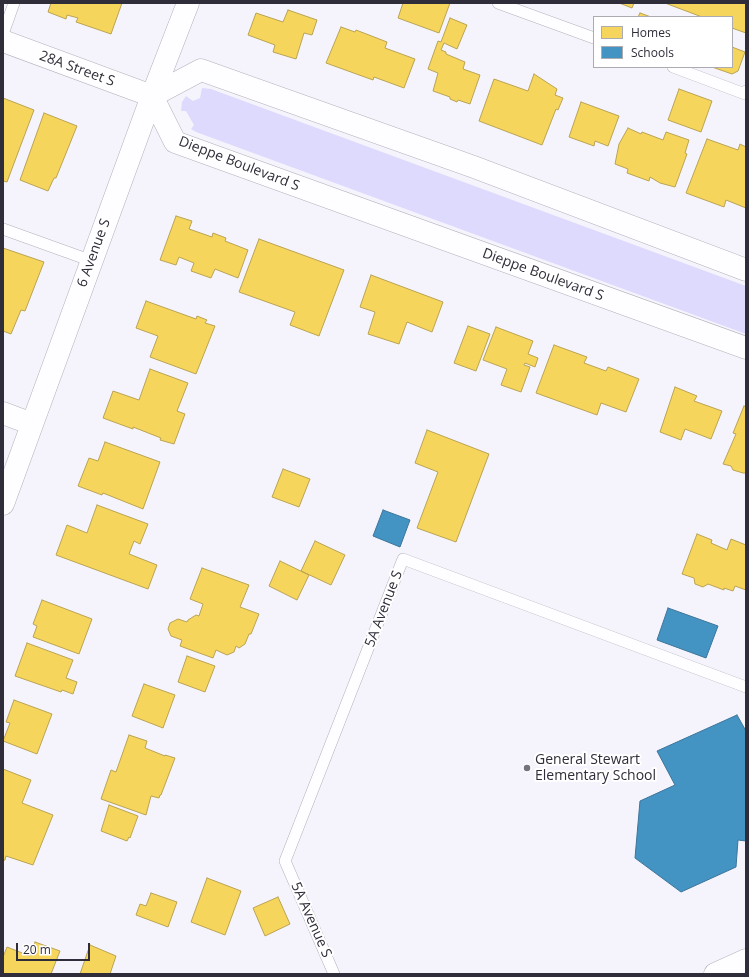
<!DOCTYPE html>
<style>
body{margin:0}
#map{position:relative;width:749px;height:977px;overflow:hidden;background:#f5f4fc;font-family:"Open Sans",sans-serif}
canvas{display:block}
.frame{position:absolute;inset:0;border:4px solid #2e2d39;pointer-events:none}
.legend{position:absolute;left:593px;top:16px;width:140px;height:52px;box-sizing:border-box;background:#fff;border:1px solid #ababb0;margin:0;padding:5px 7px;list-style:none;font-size:12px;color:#2e2d39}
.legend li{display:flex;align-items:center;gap:8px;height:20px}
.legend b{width:20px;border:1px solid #ababb0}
.scale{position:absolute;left:16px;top:943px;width:74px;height:18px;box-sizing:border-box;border:2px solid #2e2d39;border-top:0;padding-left:5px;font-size:12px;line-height:14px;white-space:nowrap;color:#2e2d39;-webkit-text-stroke:3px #fff;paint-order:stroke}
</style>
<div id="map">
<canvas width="749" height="977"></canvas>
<div class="frame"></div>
<ul class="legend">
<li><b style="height:11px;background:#f6d55c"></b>Homes</li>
<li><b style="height:11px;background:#4393c3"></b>Schools</li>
</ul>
<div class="scale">20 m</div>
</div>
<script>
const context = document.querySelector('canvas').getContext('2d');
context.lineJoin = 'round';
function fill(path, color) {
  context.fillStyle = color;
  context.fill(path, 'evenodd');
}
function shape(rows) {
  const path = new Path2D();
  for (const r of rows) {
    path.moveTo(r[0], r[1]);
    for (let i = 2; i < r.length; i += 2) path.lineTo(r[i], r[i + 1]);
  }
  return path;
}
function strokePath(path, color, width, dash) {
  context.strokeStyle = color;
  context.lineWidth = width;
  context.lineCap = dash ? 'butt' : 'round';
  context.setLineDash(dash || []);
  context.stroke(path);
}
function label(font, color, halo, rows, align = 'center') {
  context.font = font + ' "Open Sans",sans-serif';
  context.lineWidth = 4;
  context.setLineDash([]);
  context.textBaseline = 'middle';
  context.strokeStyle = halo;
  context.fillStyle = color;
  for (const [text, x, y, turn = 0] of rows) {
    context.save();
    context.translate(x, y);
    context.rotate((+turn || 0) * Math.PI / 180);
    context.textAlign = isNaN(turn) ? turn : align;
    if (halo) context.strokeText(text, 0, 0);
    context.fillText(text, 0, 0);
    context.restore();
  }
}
fill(shape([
 [202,88,211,89,746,286,746,334,196,132,191,129,194,125,186,111,181,111,182,102,186,96,193,101,200,98]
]), '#dedafd');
const homes = shape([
 [51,3,122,3,111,34,76,22,78,18,67,15,66,19,48,12,51,3],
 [403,3,450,3,439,33,398,18,403,3],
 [619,3,634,3,632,8,619,3],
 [665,3,746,3,746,33,732,28,732,17,702,17,665,3],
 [288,10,317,20,312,35,304,33,296,59,273,52,275,45,248,35,256,13,283,22,288,10],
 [640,13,651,17,638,17,640,13],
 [450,18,467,25,457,49,444,43,441,50,446,52,446,54,465,62,463,69,480,75,470,104,458,100,457,102,450,99,450,97,433,91,438,73,428,69,438,41,441,42,450,18],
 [341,27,355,32,356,30,387,42,385,48,415,59,404,88,374,77,373,80,326,63,341,27],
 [732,47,745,52,738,71,732,74,712,67,732,67,732,47],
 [534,74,557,89,555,95,563,98,558,110,556,109,542,145,479,121,494,79,528,91,534,74],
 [679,89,712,101,701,132,668,120,679,89],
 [3,98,34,110,7,182,3,181,3,98],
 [581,102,619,116,608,146,595,141,594,146,569,137,581,102],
 [44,113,77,126,56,178,54,178,48,191,20,180,44,113],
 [628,128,641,134,642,132,663,140,666,132,689,140,685,153,687,154,675,187,660,183,650,177,649,181,627,173,628,169,615,164,619,144,628,128],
 [707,139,738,150,740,144,746,147,746,208,726,200,724,207,686,193,707,139],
 [176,216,192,221,189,229,212,237,213,233,226,238,225,241,248,250,238,278,215,269,211,278,191,271,194,263,179,257,176,265,160,260,176,216],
 [259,239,344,270,319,336,290,325,295,312,239,292,259,239],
 [3,248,44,262,25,311,21,310,11,334,3,331,3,248],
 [371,275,443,302,432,332,407,322,399,344,368,334,375,312,360,307,371,275],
 [146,301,196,319,197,316,207,320,205,323,215,326,196,374,150,357,158,336,136,328,146,301],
 [468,326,490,334,476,371,454,363,468,326],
 [496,327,533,341,528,354,538,358,535,367,525,363,524,365,530,367,521,392,501,385,507,369,483,360,496,327],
 [554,345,587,357,584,363,606,371,608,367,639,379,626,412,601,403,597,415,536,393,554,345],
 [150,369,188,383,177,411,185,414,174,444,160,440,161,438,133,427,133,429,103,418,113,391,139,400,150,369],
 [675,387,697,396,694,401,722,411,711,439,685,429,681,440,660,432,675,387],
 [744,406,746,407,746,473,743,473,733,470,731,466,723,464,736,434,733,433,744,406],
 [427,430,489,454,456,542,417,528,438,472,415,463,427,430],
 [105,442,160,462,143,509,103,493,102,495,78,486,89,458,98,461,105,442],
 [283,469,310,479,299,507,272,497,283,469],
 [97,505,148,524,140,544,134,541,129,554,157,565,148,589,56,555,67,525,87,533,97,505],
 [697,534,712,540,711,543,727,550,731,539,746,545,746,590,735,586,733,591,724,588,724,590,708,584,703,587,695,584,694,578,682,574,697,534],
 [315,541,345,555,331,585,301,571,315,541],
 [280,561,309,575,297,600,269,586,280,561],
 [202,568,249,585,240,607,259,614,251,634,249,634,245,644,239,648,236,646,234,652,227,655,216,650,213,658,180,646,182,640,171,636,168,629,170,623,178,619,187,622,188,620,196,615,199,616,203,604,190,599,202,568],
 [42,600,92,619,79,654,33,637,37,626,33,624,42,600],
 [27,643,73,660,66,678,77,682,73,694,62,690,61,692,15,676,27,643],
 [187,656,215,666,205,692,178,682,187,656],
 [144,684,175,695,163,728,132,716,144,684],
 [14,700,52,714,37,754,3,741,10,723,6,722,14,700],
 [129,735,147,741,145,748,165,756,165,755,175,758,161,795,160,795,159,798,151,796,146,815,101,799,111,770,116,772,129,735],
 [3,769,31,780,22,803,53,815,33,865,6,856,5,860,3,861,3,769],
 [109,805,138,816,130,838,129,837,127,841,101,831,109,805],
 [207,878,241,891,225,935,191,922,207,878],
 [151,893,177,902,168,927,136,915,140,904,146,906,151,893],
 [278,897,290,924,265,936,253,908,278,897],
 [35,942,60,951,51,974,3,974,3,957,7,947,30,956,35,942],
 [90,945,116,956,110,974,80,974,90,945]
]);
fill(homes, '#f6d55c');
strokePath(homes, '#baa352', 1);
const schools = shape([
 [383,510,410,520,400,547,373,536,383,510],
 [668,608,718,626,706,658,657,640,668,608],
 [737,715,746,731,746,841,738,840,736,867,681,892,635,858,640,801,675,785,657,751,737,715]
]);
fill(schools, '#4393c3');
strokePath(schools, '#3d749a', 1);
const service = shape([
 [498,3,594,38],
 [3,34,14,3],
 [673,67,745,94,746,91],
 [3,229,92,261],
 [334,974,285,861,403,559,746,687]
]);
const minor = shape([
 [3,41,152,96],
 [152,96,175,142,746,348],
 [152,96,201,70,474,167,746,270],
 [3,413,32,424],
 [3,504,152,96,188,3],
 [715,974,746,960]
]);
strokePath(service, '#b4b2bc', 12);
strokePath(minor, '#b4b2bc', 23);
strokePath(service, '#fefdff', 11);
strokePath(minor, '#fefdff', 22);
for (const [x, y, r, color] of [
 [527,768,4,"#74737d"]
]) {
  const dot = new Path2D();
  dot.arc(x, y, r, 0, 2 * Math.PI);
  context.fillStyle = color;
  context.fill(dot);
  strokePath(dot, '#fff', 1.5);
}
label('14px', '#2e2d39', '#fff', [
 ["28A Street S",77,69,20],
 ["Dieppe Boulevard S",239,164,21],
 ["6 Avenue S",94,253,-70],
 ["Dieppe Boulevard S",543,275,20],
 ["5A Avenue S",384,609,-69],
 ["5A Avenue S",311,920,66]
]);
label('14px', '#2e2d39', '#fff', [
 ["General Stewart",535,760],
 ["Elementary School",535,776]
], 'left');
</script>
